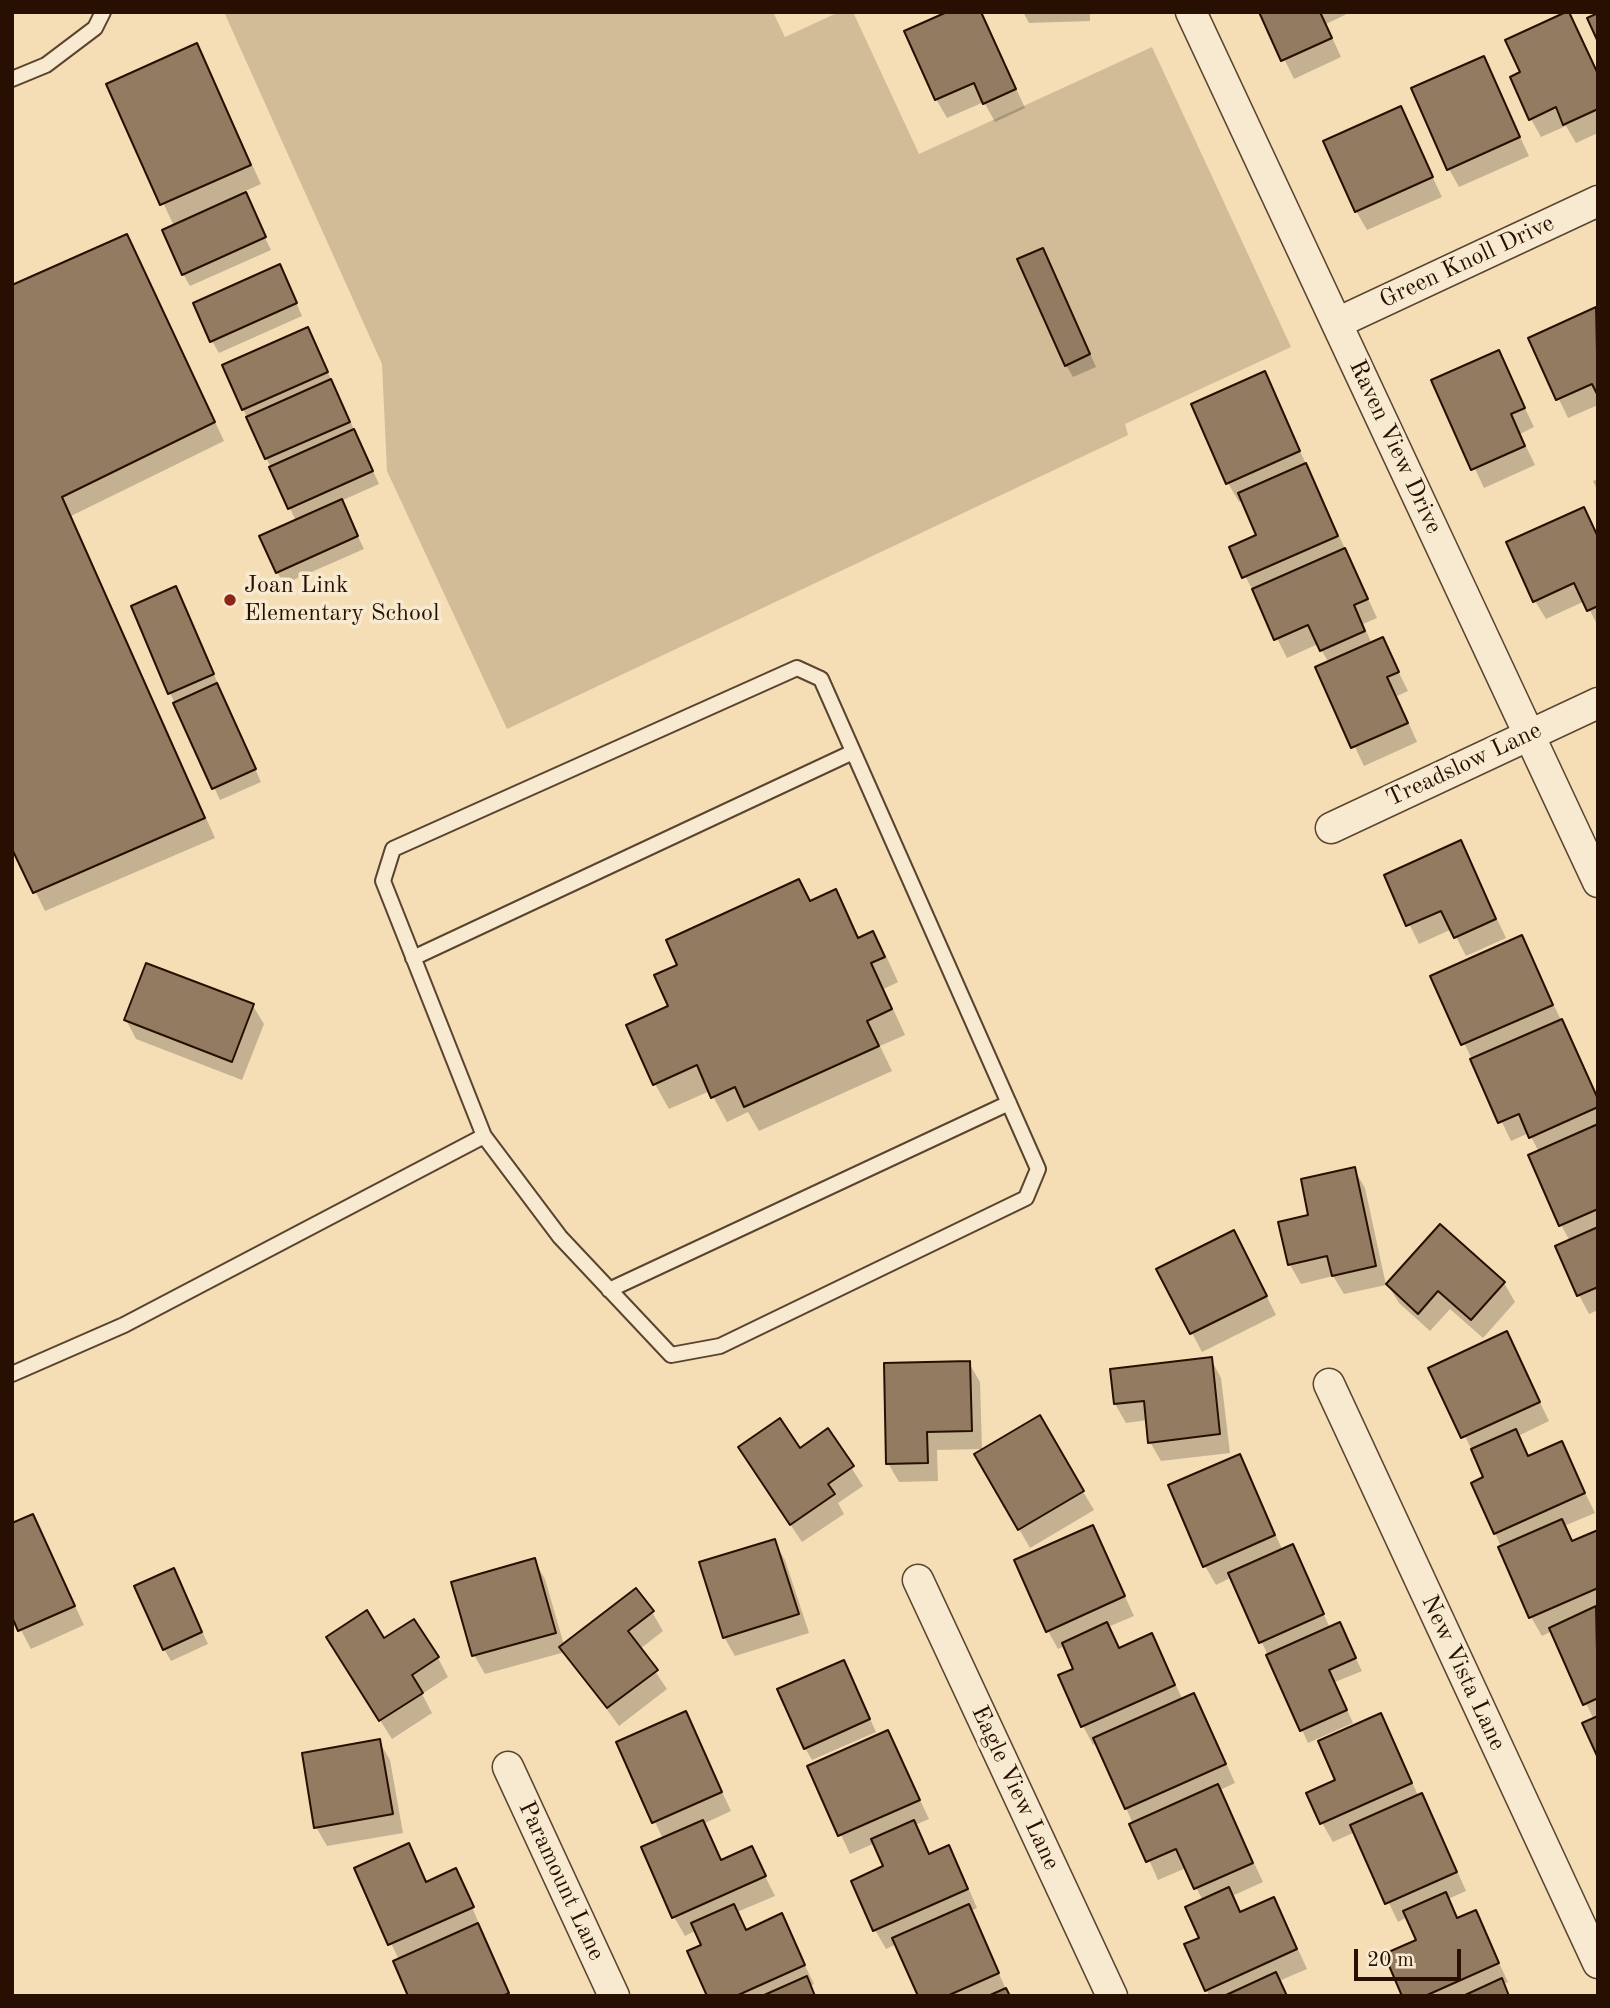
<!DOCTYPE html>
<style>
body{margin:0}
#map{position:relative;width:1610px;height:2008px;overflow:hidden;background:#f5deb6;font-family:"Old Standard TT",serif}
canvas{display:block}
.frame{position:absolute;inset:0;border:14px solid #271002;pointer-events:none}
.scale{position:absolute;left:1354px;top:1949px;width:107px;height:32px;box-sizing:border-box;border:4px solid #271002;border-top:0;padding-left:9px;font-size:21px;line-height:24px;white-space:nowrap;color:#271002;-webkit-text-stroke:5px #f8ead0;paint-order:stroke}
</style>
<div id="map">
<canvas width="1610" height="2008"></canvas>
<div class="frame"></div>
<div class="scale">20 m</div>
</div>
<script>
const context = document.querySelector('canvas').getContext('2d');
context.lineJoin = 'round';
function fill(path, color) {
  context.fillStyle = color;
  context.fill(path, 'evenodd');
}
function shape(rows) {
  const path = new Path2D();
  for (const r of rows) {
    path.moveTo(r[0], r[1]);
    for (let i = 2; i < r.length; i += 2) path.lineTo(r[i], r[i + 1]);
  }
  return path;
}
function strokePath(path, color, width, dash) {
  context.strokeStyle = color;
  context.lineWidth = width;
  context.lineCap = dash ? 'butt' : 'round';
  context.setLineDash(dash || []);
  context.stroke(path);
}
function label(font, color, halo, rows, align = 'center') {
  context.font = font + ' "Old Standard TT",serif';
  context.lineWidth = 7;
  context.setLineDash([]);
  context.textBaseline = 'middle';
  context.strokeStyle = halo;
  context.fillStyle = color;
  for (const [text, x, y, turn = 0] of rows) {
    context.save();
    context.translate(x, y);
    context.rotate((+turn || 0) * Math.PI / 180);
    context.textAlign = isNaN(turn) ? turn : align;
    if (halo) context.strokeText(text, 0, 0);
    context.fillText(text, 0, 0);
    context.restore();
  }
}
fill(shape([
 [224,12,773,12,785,37,839,12,853,12,919,154,1152,47,1291,347,1125,424,1128,435,507,729,387,471,382,364]
]), '#d2bb97');
fill(shape([
 [951,12,981,12,1025,108,995,122,984,102,947,118,936,99],
 [1023,12,1090,12,1090,21,1029,23],
 [1261,12,1351,12,1326,24,1341,57,1294,79],
 [1568,13,1598,73,1598,133,1576,143,1566,126,1541,137,1531,119,1522,73],
 [197,45,261,184,243,192,271,250,190,286,183,274,174,226,108,85],
 [1483,58,1529,156,1459,187,1449,169],
 [1400,109,1442,197,1367,230,1356,211],
 [137,255,224,441,71,516,215,838,45,911,12,844,12,287],
 [1049,262,1096,367,1073,377,1066,365],
 [286,279,302,316,219,353,212,341],
 [1595,309,1598,314,1598,405,1568,418,1530,339],
 [314,342,379,484,341,501,364,549,284,584,277,572,296,521,243,409],
 [1498,352,1534,427,1520,434,1535,465,1484,488,1434,381],
 [1264,373,1377,618,1363,624,1372,644,1382,639,1408,691,1397,696,1417,742,1364,766,1317,668,1329,663,1318,644,1287,658,1231,548,1259,536,1243,500,1239,502,1228,483],
 [1598,479,1598,491,1593,481],
 [1584,509,1598,535,1598,626,1585,601,1546,619,1535,601],
 [182,601,261,782,220,800,170,693],
 [1461,843,1506,938,1466,956,1452,929,1419,944,1386,876],
 [799,881,811,902,835,892,860,939,872,933,887,958,898,982,884,989,905,1035,880,1046,892,1071,759,1131,748,1112,727,1122,710,1091,669,1109,655,1084,680,966],
 [1521,937,1598,1097,1598,1310,1589,1314,1579,1295,1570,1241,1561,1225,1539,1152,1529,1133,1511,1141,1432,976],
 [253,1006,264,1024,242,1080,136,1039,126,1020],
 [1354,1169,1365,1188,1386,1285,1344,1294,1333,1276,1301,1284,1290,1265,1280,1223,1310,1217],
 [1440,1226,1504,1283,1515,1302,1483,1338,1450,1309,1430,1331,1399,1303,1388,1285],
 [1244,1251,1276,1315,1202,1352,1159,1270],
 [1506,1333,1549,1421,1518,1436,1529,1457,1561,1443,1595,1513,1564,1526,1573,1543,1598,1532,1598,1754,1594,1720,1552,1631,1542,1636,1531,1617,1495,1533,1486,1478,1431,1369],
 [1211,1359,1221,1378,1230,1453,1161,1461,1150,1442,1147,1420,1126,1423,1115,1404],
 [969,1363,980,1382,982,1449,937,1450,938,1481,899,1482,888,1463],
 [1039,1418,1094,1510,1030,1548,976,1454],
 [828,1431,863,1486,838,1503,844,1514,802,1542,751,1466,799,1450],
 [1239,1456,1283,1551,1292,1546,1330,1628,1339,1624,1362,1671,1335,1682,1353,1723,1308,1743,1232,1577,1216,1585,1205,1566],
 [33,1516,84,1625,31,1649,12,1613],
 [1093,1527,1134,1616,1108,1627,1120,1650,1152,1636,1183,1700,1193,1695,1204,1714,1235,1783,1220,1790,1263,1882,1232,1896,1242,1913,1273,1899,1284,1918,1307,1969,1279,1981,1287,1996,1210,1996,1206,1990,1201,1939,1203,1901,1186,1868,1158,1880,1097,1743,1093,1745,1083,1726,1075,1669,1065,1646,1058,1649,1048,1631],
 [774,1541,785,1560,809,1633,735,1656,724,1637],
 [534,1560,545,1579,564,1645,652,1612,663,1631,640,1649,667,1689,619,1726,565,1652,485,1674,474,1655],
 [180,1583,208,1644,171,1661,164,1649],
 [384,1640,438,1658,448,1677,422,1694,432,1713,392,1739,339,1656],
 [850,1674,876,1732,812,1760,805,1748],
 [685,1713,731,1811,703,1824,722,1862,751,1848,775,1896,737,1912,747,1931,781,1916,814,1984,810,1986,816,1996,709,1996,704,1946,697,1930,685,1936,674,1917,663,1839,618,1743],
 [1380,1715,1419,1797,1421,1796,1432,1814,1466,1891,1448,1899,1459,1919,1475,1912,1508,1982,1503,1984,1510,1996,1404,1996,1418,1941,1407,1917,1398,1922,1355,1832,1333,1842,1322,1823,1337,1781],
 [888,1732,929,1819,915,1825,930,1855,948,1847,959,1866,977,1908,971,1911,1009,1996,920,1996,897,1944,886,1949,875,1930,886,1867,875,1843,850,1854,809,1767],
 [379,1741,390,1760,403,1833,327,1846,316,1827],
 [408,1845,428,1883,456,1871,511,1996,410,1996,399,1960,356,1869]
]), '#0003');
const building = shape([
 [947,12,981,12,1016,89,983,104,974,83,935,100,904,31,947,12],
 [1259,12,1320,12,1332,38,1281,61,1259,12],
 [1566,12,1569,12,1598,74,1598,109,1563,125,1556,107,1529,120,1510,77,1520,72,1505,40,1566,12],
 [1598,13,1598,42,1587,18,1598,13],
 [197,43,251,165,160,205,106,84,197,43],
 [1484,56,1520,137,1447,170,1411,88,1484,56],
 [1401,106,1433,177,1355,212,1323,141,1401,106],
 [246,192,266,237,182,275,162,230,246,192],
 [127,234,215,422,62,497,205,818,33,893,12,849,12,285,127,234],
 [1043,248,1090,354,1065,366,1017,259,1043,248],
 [280,264,297,303,210,342,193,303,280,264],
 [1596,307,1598,396,1592,384,1556,400,1528,338,1596,307],
 [308,327,328,372,242,410,222,365,308,327],
 [1499,350,1525,408,1511,414,1525,446,1471,470,1431,380,1499,350],
 [1265,371,1300,451,1226,484,1191,404,1265,371],
 [331,379,350,422,265,459,246,417,331,379],
 [354,429,373,471,288,509,269,467,354,429],
 [1306,463,1338,536,1242,578,1229,547,1256,535,1238,493,1306,463],
 [342,499,358,536,276,573,259,536,342,499],
 [1584,507,1598,537,1598,606,1587,611,1574,583,1533,602,1506,542,1584,507],
 [1345,548,1368,599,1354,605,1365,631,1320,651,1308,625,1274,640,1252,589,1345,548],
 [176,586,214,674,168,694,131,606,176,586],
 [1383,637,1399,672,1387,677,1408,723,1351,748,1315,667,1383,637],
 [217,683,256,769,212,789,173,703,217,683],
 [1461,840,1496,919,1454,938,1441,911,1406,926,1384,875,1461,840],
 [799,879,810,901,836,889,858,938,873,931,885,957,871,963,892,1009,867,1021,879,1046,744,1107,735,1087,711,1098,697,1065,653,1085,626,1025,668,1006,654,975,677,965,666,940,799,879],
 [1522,935,1553,1005,1461,1045,1430,976,1522,935],
 [146,963,254,1004,232,1062,124,1020,146,963],
 [1562,1019,1598,1099,1598,1107,1529,1138,1519,1114,1498,1123,1470,1059,1562,1019],
 [1598,1124,1598,1209,1559,1226,1528,1155,1598,1124],
 [1355,1167,1376,1266,1332,1276,1327,1256,1288,1265,1278,1222,1308,1215,1301,1179,1355,1167],
 [1440,1224,1505,1282,1471,1320,1438,1291,1418,1314,1386,1284,1440,1224],
 [1598,1227,1598,1287,1577,1296,1555,1246,1598,1227],
 [1234,1230,1267,1296,1190,1334,1156,1269,1234,1230],
 [1507,1331,1540,1402,1461,1438,1428,1368,1507,1331],
 [1212,1357,1220,1434,1148,1443,1144,1401,1114,1404,1110,1369,1212,1357],
 [970,1361,972,1431,927,1432,928,1463,886,1464,884,1363,970,1361],
 [1040,1415,1084,1491,1018,1530,974,1454,1040,1415],
 [780,1418,800,1448,828,1428,854,1466,828,1484,835,1494,790,1525,738,1447,780,1418],
 [1516,1429,1528,1456,1562,1441,1585,1493,1494,1534,1471,1483,1483,1477,1471,1449,1516,1429],
 [1240,1454,1275,1535,1203,1567,1168,1485,1240,1454],
 [33,1514,75,1606,18,1631,12,1617,12,1523,33,1514],
 [1562,1519,1572,1541,1598,1530,1598,1588,1529,1618,1498,1547,1562,1519],
 [1093,1525,1125,1596,1046,1632,1014,1560,1093,1525],
 [775,1539,799,1614,723,1638,699,1562,775,1539],
 [1293,1544,1324,1614,1259,1643,1228,1573,1293,1544],
 [535,1558,556,1633,472,1656,451,1582,535,1558],
 [174,1568,202,1632,163,1650,134,1586,174,1568],
 [636,1588,654,1611,628,1631,658,1670,607,1708,559,1647,636,1588],
 [1596,1606,1598,1698,1583,1705,1549,1628,1596,1606],
 [367,1610,384,1638,414,1619,439,1657,412,1675,423,1693,379,1721,326,1637,367,1610],
 [1107,1622,1119,1648,1152,1633,1175,1685,1081,1727,1058,1675,1073,1669,1062,1643,1107,1622],
 [1340,1622,1356,1658,1329,1670,1347,1710,1300,1731,1266,1655,1340,1622],
 [844,1660,870,1719,804,1749,777,1689,844,1660],
 [1194,1693,1226,1764,1125,1809,1093,1738,1194,1693],
 [686,1711,722,1792,652,1823,616,1742,686,1711],
 [1381,1713,1412,1783,1320,1824,1306,1793,1335,1780,1318,1741,1381,1713],
 [1598,1716,1598,1758,1582,1723,1598,1716],
 [888,1730,920,1800,838,1836,807,1766,888,1730],
 [380,1739,393,1814,314,1828,302,1753,380,1739],
 [1218,1784,1253,1863,1194,1889,1176,1849,1146,1862,1129,1824,1218,1784],
 [1422,1793,1457,1872,1385,1904,1350,1825,1422,1793],
 [703,1820,721,1860,752,1846,766,1876,672,1918,641,1847,703,1820],
 [914,1820,929,1854,949,1845,968,1889,873,1931,851,1881,883,1866,871,1839,914,1820],
 [409,1843,426,1882,456,1868,474,1907,388,1945,354,1868,409,1843],
 [1229,1887,1240,1912,1274,1897,1297,1949,1205,1991,1184,1944,1199,1938,1185,1907,1229,1887],
 [1446,1892,1457,1918,1476,1910,1499,1963,1425,1996,1402,1996,1384,1954,1416,1940,1403,1911,1446,1892],
 [734,1904,746,1930,782,1913,805,1965,736,1996,707,1996,687,1951,701,1945,691,1923,734,1904],
 [969,1904,999,1973,947,1996,918,1996,892,1938,969,1904],
 [478,1923,509,1993,503,1996,408,1996,393,1961,478,1923],
 [1276,1972,1287,1996,1224,1996,1276,1972],
 [807,1976,815,1996,762,1996,807,1976],
 [1502,1978,1509,1996,1463,1996,1502,1978],
 [1006,1988,1010,1996,988,1996,1006,1988]
]);
fill(building, '#927b60');
strokePath(building, '#271002', 2);
const lane = shape([
 [12,79,46,65,95,28,103,12],
 [797,668,821,679,1038,1169,1026,1198,720,1346,671,1355,560,1237,484,1136,383,881,393,849,797,668],
 [413,958,853,752],
 [609,1290,1009,1103],
 [12,1374,124,1325,484,1136]
]);
const street = shape([
 [1191,12,1598,882],
 [1337,323,1598,201],
 [1331,828,1598,703],
 [1329,1384,1598,1963],
 [918,1580,1112,1996],
 [508,1767,614,1996]
]);
strokePath(lane, '#5a442f', 18);
strokePath(street, '#5a442f', 33);
strokePath(lane, '#f8ead0', 14);
strokePath(street, '#f8ead0', 30);
for (const [x, y, r, color] of [
 [230,600,7,"#8f2418"]
]) {
  const dot = new Path2D();
  dot.arc(x, y, r, 0, 2 * Math.PI);
  context.fillStyle = color;
  context.fill(dot);
  strokePath(dot, '#f8ead0', 2.5);
}
label('24px', '#271002', '#f8ead0', [
 ["Green Knoll Drive",1467,262,-25],
 ["Raven View Drive",1395,447,65],
 ["Treadslow Lane",1464,765,-25],
 ["New Vista Lane",1463,1673,65],
 ["Eagle View Lane",1015,1788,65],
 ["Paramount Lane",561,1881,65]
]);
label('24px', '#271002', '#f8ead0', [
 ["Joan Link",244,586],
 ["Elementary School",244,614]
], 'left');
</script>
